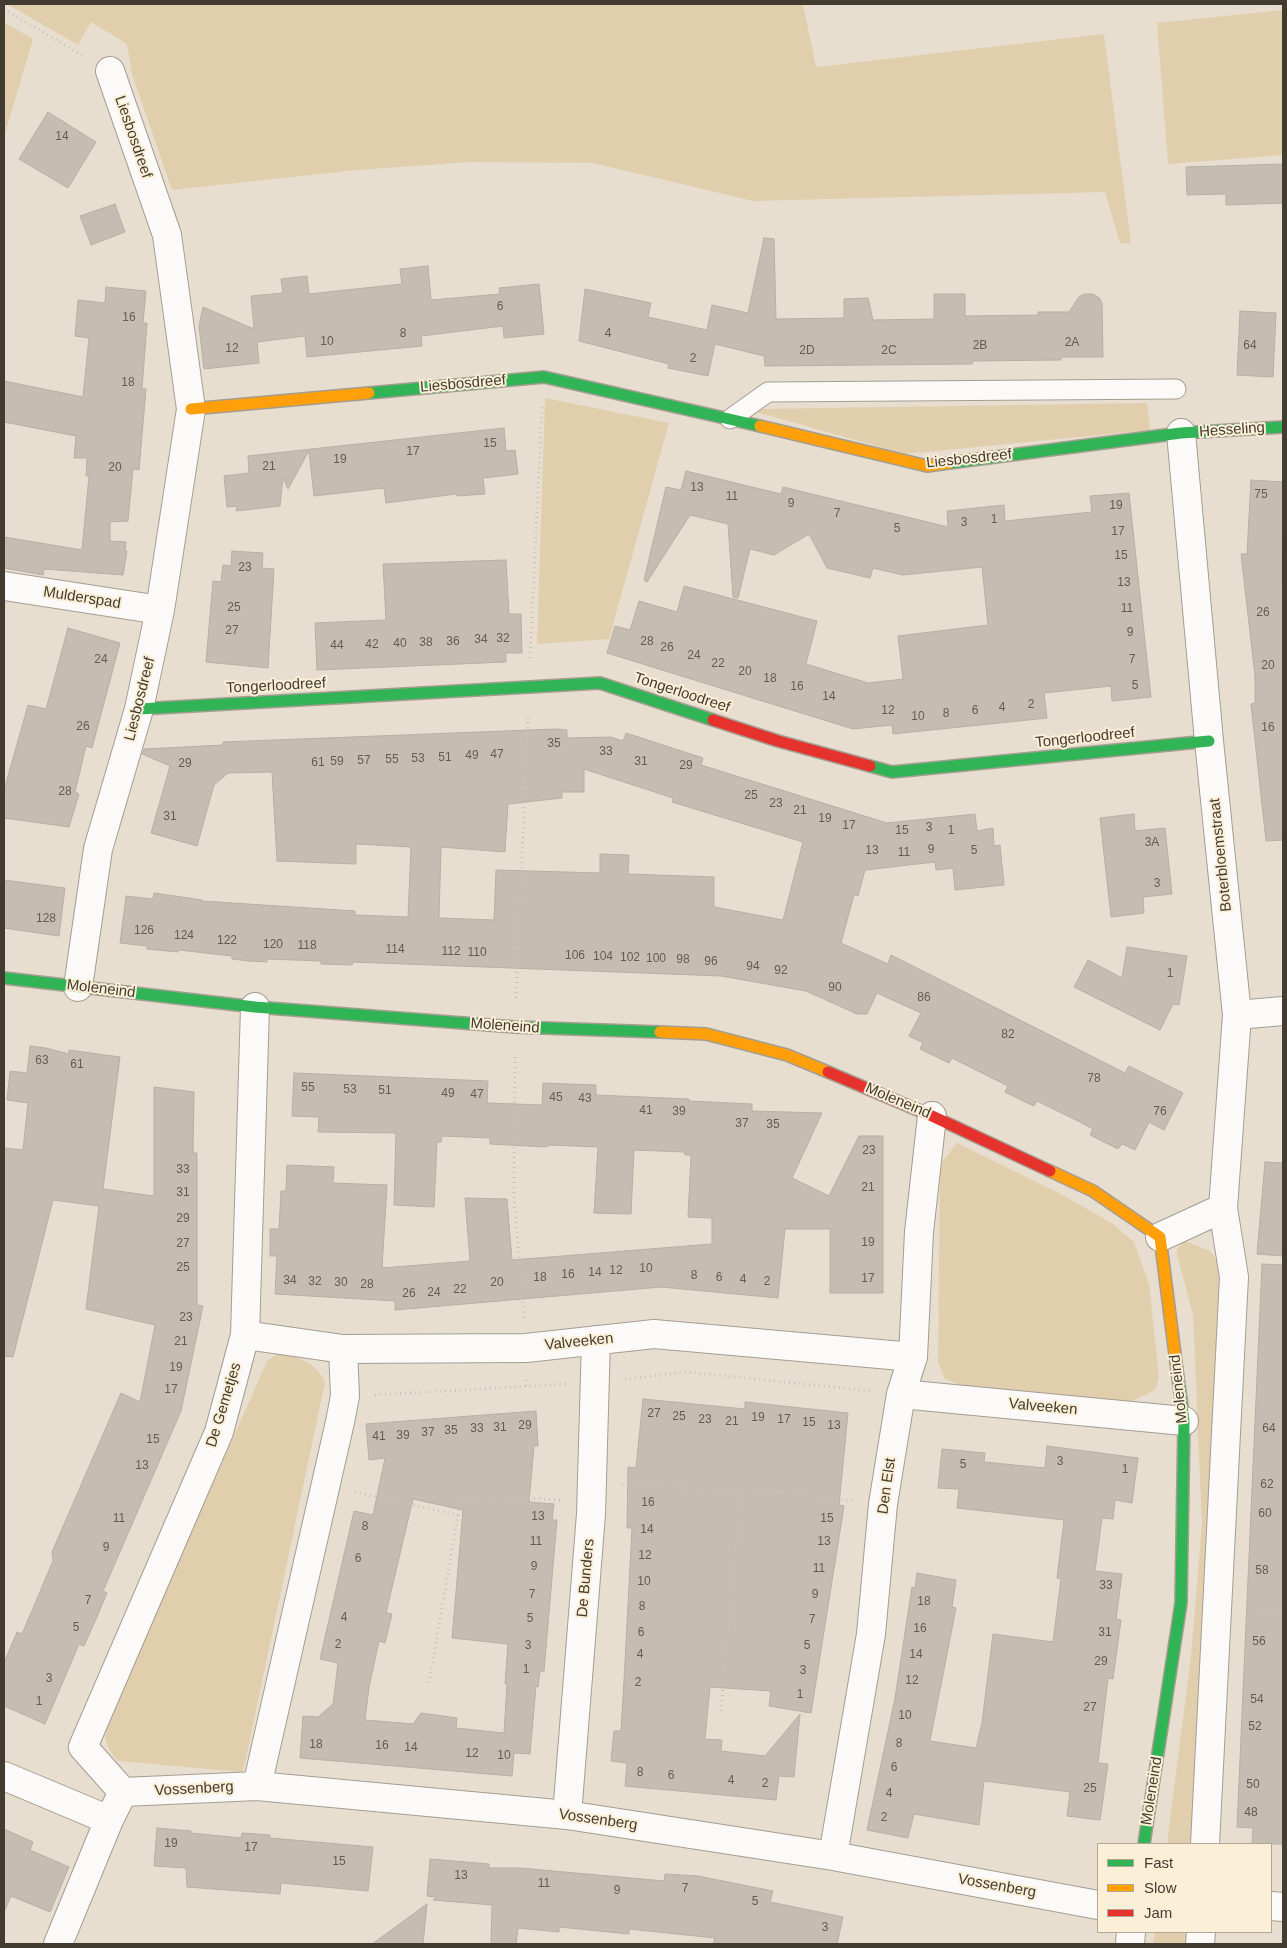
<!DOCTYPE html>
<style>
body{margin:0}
#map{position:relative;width:1287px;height:1948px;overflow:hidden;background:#e8ded0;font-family:Helvetica,sans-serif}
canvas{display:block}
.frame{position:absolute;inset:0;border:5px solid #423c30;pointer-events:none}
.legend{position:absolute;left:1097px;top:1843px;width:175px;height:90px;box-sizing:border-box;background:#fcefd8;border:1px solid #b2a795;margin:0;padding:6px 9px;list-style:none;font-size:15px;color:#423c30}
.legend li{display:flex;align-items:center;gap:10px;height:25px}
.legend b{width:25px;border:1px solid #b2a795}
</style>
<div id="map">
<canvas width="1287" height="1948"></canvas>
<div class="frame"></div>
<ul class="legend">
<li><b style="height:6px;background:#30b455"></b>Fast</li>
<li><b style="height:6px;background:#ff9f0a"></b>Slow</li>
<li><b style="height:6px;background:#e5322d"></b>Jam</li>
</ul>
</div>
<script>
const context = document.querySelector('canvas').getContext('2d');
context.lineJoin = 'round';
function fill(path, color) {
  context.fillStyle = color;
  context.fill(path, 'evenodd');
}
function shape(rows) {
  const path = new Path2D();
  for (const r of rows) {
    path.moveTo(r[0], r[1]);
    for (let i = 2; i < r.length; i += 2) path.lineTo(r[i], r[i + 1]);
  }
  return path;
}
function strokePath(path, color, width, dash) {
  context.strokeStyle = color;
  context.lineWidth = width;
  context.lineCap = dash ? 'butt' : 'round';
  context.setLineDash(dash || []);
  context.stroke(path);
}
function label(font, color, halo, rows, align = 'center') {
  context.font = font + ' Helvetica,sans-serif';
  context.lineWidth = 4;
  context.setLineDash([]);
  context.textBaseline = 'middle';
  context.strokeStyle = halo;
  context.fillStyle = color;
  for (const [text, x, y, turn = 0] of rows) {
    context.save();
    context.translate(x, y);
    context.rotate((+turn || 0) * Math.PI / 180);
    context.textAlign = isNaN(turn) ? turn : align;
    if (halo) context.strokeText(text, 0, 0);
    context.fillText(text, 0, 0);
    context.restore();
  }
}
fill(shape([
 [7,4,803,4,816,67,1104,34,1131,244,1120,243,1105,192,753,201,593,163,470,162,357,170,172,190,132,74,127,44,91,22,78,45],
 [1283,10,1283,155,1168,164,1157,23],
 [4,22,33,39,4,137],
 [545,398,669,423,609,639,537,644],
 [1147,403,1150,430,905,454,756,412,760,409],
 [957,1143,1061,1194,1113,1224,1134,1242,1149,1284,1159,1377,1155,1390,1131,1402,1106,1404,965,1387,945,1379,938,1362,940,1165],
 [1185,1241,1210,1251,1218,1262,1220,1279,1191,1844,1167,1844,1191,1656,1202,1524,1193,1315,1176,1250],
 [277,1354,296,1357,310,1364,319,1372,325,1382,243,1772,118,1761,110,1751,105,1738,106,1727,267,1361],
 [1155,1932,1186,1932,1185,1944,1153,1944]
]), '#e1cead');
const building = shape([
 [48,112,96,142,68,188,19,159,48,112],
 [1283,164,1283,203,1226,205,1226,194,1187,195,1186,167,1283,164],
 [115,204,125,232,91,245,80,216,115,204],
 [764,238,774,239,776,319,844,318,844,299,868,298,873,320,934,319,934,294,965,294,965,316,1038,315,1038,312,1069,312,1079,297,1084,294,1093,294,1099,298,1102,303,1103,357,1061,357,1061,360,973,361,972,364,765,366,764,356,715,344,708,376,668,368,669,364,579,341,585,289,651,303,648,317,707,330,712,305,748,313,764,238],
 [428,266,431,300,500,294,499,288,539,284,544,334,504,338,503,326,421,336,422,346,307,357,305,336,257,342,259,363,204,369,199,326,203,307,254,329,251,296,283,293,281,279,307,276,309,294,402,284,400,269,428,266],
 [106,287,146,291,143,323,147,323,142,389,146,389,139,470,133,469,128,521,110,522,110,541,126,542,125,551,127,551,123,575,44,569,43,575,4,568,4,537,82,550,89,476,86,476,87,458,74,458,76,436,4,422,4,381,83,397,89,338,75,336,78,300,105,303,106,287],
 [1240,311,1276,313,1273,377,1237,375,1240,311],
 [504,428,506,451,515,450,518,474,483,478,485,494,457,496,456,494,386,503,384,488,314,496,309,451,288,489,283,478,280,506,236,511,237,506,227,507,224,476,249,473,248,456,504,428],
 [686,471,781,494,783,487,948,527,947,511,1004,505,1005,521,1092,512,1090,496,1129,493,1151,697,1112,701,1111,686,1044,693,1047,718,893,734,892,725,853,729,607,653,615,626,630,630,639,601,677,612,684,586,817,621,806,664,868,683,903,679,898,636,988,625,982,567,903,575,873,568,870,578,827,568,809,534,774,555,750,549,738,598,733,597,728,524,690,515,647,582,644,580,666,487,681,490,686,471],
 [1251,480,1283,482,1282,586,1283,585,1283,840,1266,841,1251,704,1255,703,1255,676,1241,554,1247,554,1251,480],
 [232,551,263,553,262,568,274,569,268,668,206,662,213,581,221,582,223,565,231,566,232,551],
 [506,560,509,614,521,614,522,653,506,653,506,662,317,670,315,623,386,620,383,564,506,560],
 [68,628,120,643,92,748,86,746,75,792,79,794,69,827,4,818,4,790,28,705,46,709,68,628],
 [556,729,567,730,567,738,611,737,623,741,626,733,703,758,701,765,887,823,975,814,977,831,993,828,994,846,1000,845,1004,885,955,890,953,868,936,870,935,862,865,870,858,896,854,895,841,943,888,964,891,955,1125,1073,1129,1066,1183,1093,1164,1130,1149,1122,1135,1150,1122,1144,1118,1149,1090,1135,1093,1129,1080,1122,1037,1101,1034,1106,1019,1099,1005,1092,1008,1086,952,1058,949,1063,920,1049,923,1043,909,1036,921,1013,877,993,867,1014,857,1014,806,991,721,976,353,962,352,965,321,964,321,961,267,959,267,962,249,961,232,959,232,956,179,950,178,952,147,949,147,946,120,943,126,896,153,899,154,893,202,900,202,901,355,911,355,915,408,917,411,847,356,844,356,864,277,861,272,772,228,773,214,785,197,846,151,833,170,766,142,754,144,749,223,745,223,742,556,729],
 [584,769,673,798,672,802,803,842,783,920,714,907,714,877,628,874,629,855,600,854,600,873,496,870,494,920,439,918,441,847,505,852,508,804,562,798,562,792,584,792,584,769],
 [1134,814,1135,831,1165,828,1172,894,1143,897,1144,913,1111,917,1100,818,1134,814],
 [4,880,65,888,59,936,4,928,4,880],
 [1127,947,1187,956,1179,1005,1173,1004,1160,1030,1074,987,1088,960,1122,978,1127,947],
 [30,1046,46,1048,69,1054,69,1050,120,1057,103,1189,154,1196,154,1087,194,1092,193,1153,197,1153,197,1305,203,1306,181,1411,103,1591,107,1593,96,1619,84,1646,79,1644,45,1724,4,1706,4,1663,17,1632,22,1634,53,1561,52,1552,121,1393,140,1402,155,1325,86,1309,99,1206,53,1200,13,1357,4,1356,4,1148,23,1150,28,1103,7,1100,10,1071,27,1073,30,1046],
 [294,1073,488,1081,487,1103,542,1105,543,1083,596,1085,596,1095,689,1099,689,1101,752,1104,752,1111,822,1113,792,1178,829,1196,859,1136,883,1136,883,1293,830,1293,830,1229,785,1229,778,1298,661,1287,395,1310,395,1301,275,1294,277,1256,270,1256,270,1229,279,1229,281,1191,286,1191,287,1165,334,1167,333,1183,387,1185,382,1268,470,1261,465,1198,507,1199,512,1260,712,1244,712,1218,688,1217,691,1155,685,1155,684,1152,634,1150,631,1214,594,1213,598,1147,549,1145,547,1147,490,1144,490,1138,442,1136,441,1142,437,1142,434,1207,394,1205,396,1133,318,1132,319,1117,292,1116,294,1073],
 [1265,1162,1283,1163,1283,1256,1257,1254,1265,1162],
 [1262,1264,1283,1265,1283,1844,1252,1844,1253,1828,1237,1827,1262,1264],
 [643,1399,745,1409,745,1402,848,1413,839,1505,844,1506,811,1713,769,1706,771,1691,710,1687,705,1739,722,1740,721,1751,765,1756,800,1714,794,1777,779,1776,776,1800,625,1786,627,1763,611,1761,614,1731,621,1731,624,1681,632,1528,627,1528,628,1467,636,1468,643,1399],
 [536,1411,538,1446,534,1446,529,1502,554,1504,552,1520,557,1520,544,1671,540,1671,538,1687,536,1686,530,1754,514,1753,512,1776,300,1758,303,1716,318,1717,333,1704,338,1663,320,1659,354,1511,373,1515,385,1458,369,1460,366,1424,536,1411],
 [413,1499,463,1510,452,1638,508,1644,505,1684,507,1684,504,1733,456,1728,457,1718,421,1713,413,1724,365,1720,369,1687,379,1641,385,1643,392,1614,386,1613,413,1499],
 [1047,1446,1138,1458,1132,1503,1115,1500,1113,1519,1102,1518,1095,1571,1122,1574,1116,1619,1121,1620,1113,1679,1108,1678,1098,1763,1108,1764,1100,1820,1067,1816,1070,1792,984,1781,979,1825,914,1814,908,1838,867,1830,895,1698,912,1587,915,1588,917,1573,956,1580,952,1607,956,1608,930,1741,976,1748,982,1723,993,1634,1053,1642,1061,1579,1057,1578,1064,1520,957,1508,959,1489,938,1488,942,1449,985,1453,984,1462,1045,1468,1047,1446],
 [157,1828,191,1831,191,1833,241,1838,242,1833,270,1835,270,1838,373,1847,368,1891,281,1883,280,1894,187,1887,186,1868,154,1866,157,1828],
 [4,1829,33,1842,30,1850,69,1867,50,1912,11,1896,4,1912,4,1829],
 [430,1859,489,1864,489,1868,520,1868,664,1881,665,1874,698,1876,773,1891,770,1902,843,1917,837,1944,713,1944,715,1938,629,1929,629,1934,559,1927,559,1932,518,1928,516,1944,491,1944,492,1905,433,1900,437,1897,427,1896,430,1859],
 [427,1904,423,1944,372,1944,427,1904]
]);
fill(building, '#c6bdb2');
strokePath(building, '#b7aea4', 1);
const lane = shape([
 [730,419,768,392,1176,389]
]);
const street = shape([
 [4,586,160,610],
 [78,987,98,849,139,709,160,610,191,409,167,235,110,71],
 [1237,1015,1283,1011],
 [1160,1237,1223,1208,1237,1015,1209,741,1181,433],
 [245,1335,343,1349,526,1348,654,1334,913,1357],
 [901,1394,1184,1421],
 [4,1776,109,1820],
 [257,1786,340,1422,345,1396,343,1349],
 [123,1792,257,1786,567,1815,833,1856,1098,1905],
 [123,1792,83,1747,219,1432,245,1335,255,1007],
 [567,1815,591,1514,596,1340],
 [1205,1844,1234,1277,1223,1208],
 [833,1856,871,1634,883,1504,901,1394,913,1357,919,1232,932,1116],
 [1271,1906,1283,1907],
 [58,1944,109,1820,123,1792],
 [1130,1944,1131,1932],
 [1200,1944,1201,1932]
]);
const fast = shape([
 [369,393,544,377,760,426],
 [949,463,1181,433,1283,427],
 [139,709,600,683,713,720],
 [870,766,892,772,1209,741],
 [4,978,255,1007,515,1027,660,1032],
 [1144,1844,1181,1603,1184,1421,1178,1378]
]);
const slow = shape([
 [191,409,369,393],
 [760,426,927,466,949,463],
 [660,1032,706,1034,787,1055,828,1072],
 [1050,1171,1093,1191,1160,1237,1178,1378]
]);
const jam = shape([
 [713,720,778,741,870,766],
 [828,1072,932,1116,1050,1171]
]);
strokePath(lane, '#a49d92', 21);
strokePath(street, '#a49d92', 30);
strokePath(fast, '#a49d92', 14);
strokePath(slow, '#a49d92', 14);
strokePath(jam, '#a49d92', 14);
strokePath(shape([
 [4,9,85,57],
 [530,658,542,407],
 [516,998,528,717],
 [515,1057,514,1197,524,1318],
 [1264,1277,1283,1276],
 [625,1379,687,1372,872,1391],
 [526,1386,526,1379],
 [375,1395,566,1384],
 [622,1485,799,1494,853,1501],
 [355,1492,458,1515,460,1500,494,1496,561,1500],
 [1246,1608,1283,1610],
 [429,1683,458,1515],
 [721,1711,741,1491]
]), '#c6c2bc', 3, [1, 4]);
strokePath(lane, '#fcfaf8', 19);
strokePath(street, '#fcfaf8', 28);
strokePath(fast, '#30b455', 11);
strokePath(slow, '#ff9f0a', 11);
strokePath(jam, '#e5322d', 11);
label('12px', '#635c50', null, [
 ["14",62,137],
 ["6",500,307],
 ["16",129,318],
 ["8",403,334],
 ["4",608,334],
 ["10",327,342],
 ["2A",1072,343],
 ["2B",980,346],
 ["64",1250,346],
 ["12",232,349],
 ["2D",807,351],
 ["2C",889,351],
 ["2",693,359],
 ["18",128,383],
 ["15",490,444],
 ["17",413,452],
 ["19",340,460],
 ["21",269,467],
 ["20",115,468],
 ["13",697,488],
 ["75",1261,495],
 ["11",732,497],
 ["9",791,504],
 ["19",1116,506],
 ["7",837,514],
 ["1",994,520],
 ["3",964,523],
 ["5",897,529],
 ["17",1118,532],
 ["15",1121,556],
 ["23",245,568],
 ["13",1124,583],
 ["25",234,608],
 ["11",1127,609],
 ["26",1263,613],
 ["27",232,631],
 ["9",1130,633],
 ["32",503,639],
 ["34",481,640],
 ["36",453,642],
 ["28",647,642],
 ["38",426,643],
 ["40",400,644],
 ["42",372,645],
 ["44",337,646],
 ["26",667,648],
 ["24",694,656],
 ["24",101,660],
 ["7",1132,660],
 ["22",718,664],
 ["20",1268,666],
 ["20",745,672],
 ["18",770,679],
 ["5",1135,686],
 ["16",797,687],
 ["14",829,697],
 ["2",1031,705],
 ["4",1002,708],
 ["12",888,711],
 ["6",975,711],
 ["8",946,714],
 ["10",918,717],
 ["26",83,727],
 ["16",1268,728],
 ["35",554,744],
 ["33",606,752],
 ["47",497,755],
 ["49",472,756],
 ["51",445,758],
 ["53",418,759],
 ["55",392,760],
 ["57",364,761],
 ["59",337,762],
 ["31",641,762],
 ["61",318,763],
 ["29",185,764],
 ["29",686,766],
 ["28",65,792],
 ["25",751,796],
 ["23",776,804],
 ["21",800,811],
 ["31",170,817],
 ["19",825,819],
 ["17",849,826],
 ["3",929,828],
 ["15",902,831],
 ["1",951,831],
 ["3A",1152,843],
 ["9",931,850],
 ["13",872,851],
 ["5",974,851],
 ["11",904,853],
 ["3",1157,884],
 ["128",46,919],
 ["126",144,931],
 ["124",184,936],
 ["122",227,941],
 ["120",273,945],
 ["118",307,946],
 ["114",395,950],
 ["112",451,952],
 ["110",477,953],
 ["106",575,956],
 ["104",603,957],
 ["102",630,958],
 ["100",656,959],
 ["98",683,960],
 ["96",711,962],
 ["94",753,967],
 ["92",781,971],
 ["1",1170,974],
 ["90",835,988],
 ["86",924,998],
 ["82",1008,1035],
 ["63",42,1061],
 ["61",77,1065],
 ["78",1094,1079],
 ["55",308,1088],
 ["53",350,1090],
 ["51",385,1091],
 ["49",448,1094],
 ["47",477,1095],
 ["45",556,1098],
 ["43",585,1099],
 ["41",646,1111],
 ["39",679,1112],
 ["76",1160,1112],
 ["37",742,1124],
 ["35",773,1125],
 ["23",869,1151],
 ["33",183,1170],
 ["21",868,1188],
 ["31",183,1193],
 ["29",183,1219],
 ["19",868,1243],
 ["27",183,1244],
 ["25",183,1268],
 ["10",646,1269],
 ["12",616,1271],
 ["14",595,1273],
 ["16",568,1275],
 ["8",694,1276],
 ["18",540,1278],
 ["6",719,1278],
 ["17",868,1279],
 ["4",743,1280],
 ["34",290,1281],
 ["32",315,1282],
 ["2",767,1282],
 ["30",341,1283],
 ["20",497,1283],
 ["28",367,1285],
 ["22",460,1290],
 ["24",434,1293],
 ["26",409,1294],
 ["23",186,1318],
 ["21",181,1342],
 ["19",176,1368],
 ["17",171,1390],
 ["27",654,1414],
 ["25",679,1417],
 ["19",758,1418],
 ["23",705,1420],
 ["17",784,1420],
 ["21",732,1422],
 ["15",809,1423],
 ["29",525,1426],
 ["13",834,1426],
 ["31",500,1428],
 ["33",477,1429],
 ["64",1269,1429],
 ["35",451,1431],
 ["37",428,1433],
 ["39",403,1436],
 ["41",379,1437],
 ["15",153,1440],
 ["3",1060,1462],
 ["5",963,1465],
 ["13",142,1466],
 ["1",1125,1470],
 ["62",1267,1485],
 ["16",648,1503],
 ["60",1265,1514],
 ["13",538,1517],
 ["11",119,1519],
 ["15",827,1519],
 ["8",365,1527],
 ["14",647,1530],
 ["11",536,1542],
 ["13",824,1542],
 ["9",106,1548],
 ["12",645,1556],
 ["6",358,1559],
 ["9",534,1567],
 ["11",819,1569],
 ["58",1262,1571],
 ["10",644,1582],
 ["33",1106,1586],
 ["7",532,1595],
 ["9",815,1595],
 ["7",88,1601],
 ["18",924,1602],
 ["8",642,1607],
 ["4",344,1618],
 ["5",530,1619],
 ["7",812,1620],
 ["5",76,1628],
 ["16",920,1629],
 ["6",641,1633],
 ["31",1105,1633],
 ["56",1259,1642],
 ["2",338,1645],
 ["3",528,1646],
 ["5",807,1646],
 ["4",640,1655],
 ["14",916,1655],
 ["29",1101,1662],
 ["1",526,1670],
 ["3",803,1671],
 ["3",49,1679],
 ["12",912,1681],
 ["2",638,1683],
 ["1",800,1695],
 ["54",1257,1700],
 ["1",39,1702],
 ["27",1090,1708],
 ["10",905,1716],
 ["52",1255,1727],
 ["8",899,1744],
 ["18",316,1745],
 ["16",382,1746],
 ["14",411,1748],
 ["12",472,1754],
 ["10",504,1756],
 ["6",894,1768],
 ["8",640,1773],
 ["6",671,1776],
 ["4",731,1781],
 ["2",765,1784],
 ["50",1253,1785],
 ["25",1090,1789],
 ["4",889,1794],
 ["48",1251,1813],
 ["2",884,1818],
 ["19",171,1844],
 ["17",251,1848],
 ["15",339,1862],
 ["13",461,1876],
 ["11",544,1884],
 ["7",685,1889],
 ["9",617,1891],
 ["5",755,1902],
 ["3",825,1928]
]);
label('15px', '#423c30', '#fcefd8', [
 ["Liesbosdreef",133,137,71],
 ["Liesbosdreef",463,384,-5],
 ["Hesseling",1232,430,-4],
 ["Liesbosdreef",969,459,-6],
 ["Mulderspad",82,598,9],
 ["Tongerloodreef",276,686,-3],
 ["Tongerloodreef",682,693,18],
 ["Liesbosdreef",140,699,-76],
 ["Tongerloodreef",1085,738,-6],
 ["Boterbloemstraat",1221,855,-96],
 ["Moleneind",101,989,7],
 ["Moleneind",505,1026,4],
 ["Moleneind",898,1101,23],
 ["Valveeken",579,1342,-6],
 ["Moleneind",1179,1389,-96],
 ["De Gemetjes",224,1405,-73],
 ["Valveeken",1043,1407,5],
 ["Den Elst",887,1486,-82],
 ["De Bunders",586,1578,-85],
 ["Vossenberg",194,1789,-3],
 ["Moleneind",1152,1791,-81],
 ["Vossenberg",598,1820,8],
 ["Vossenberg",997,1886,10]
]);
</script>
